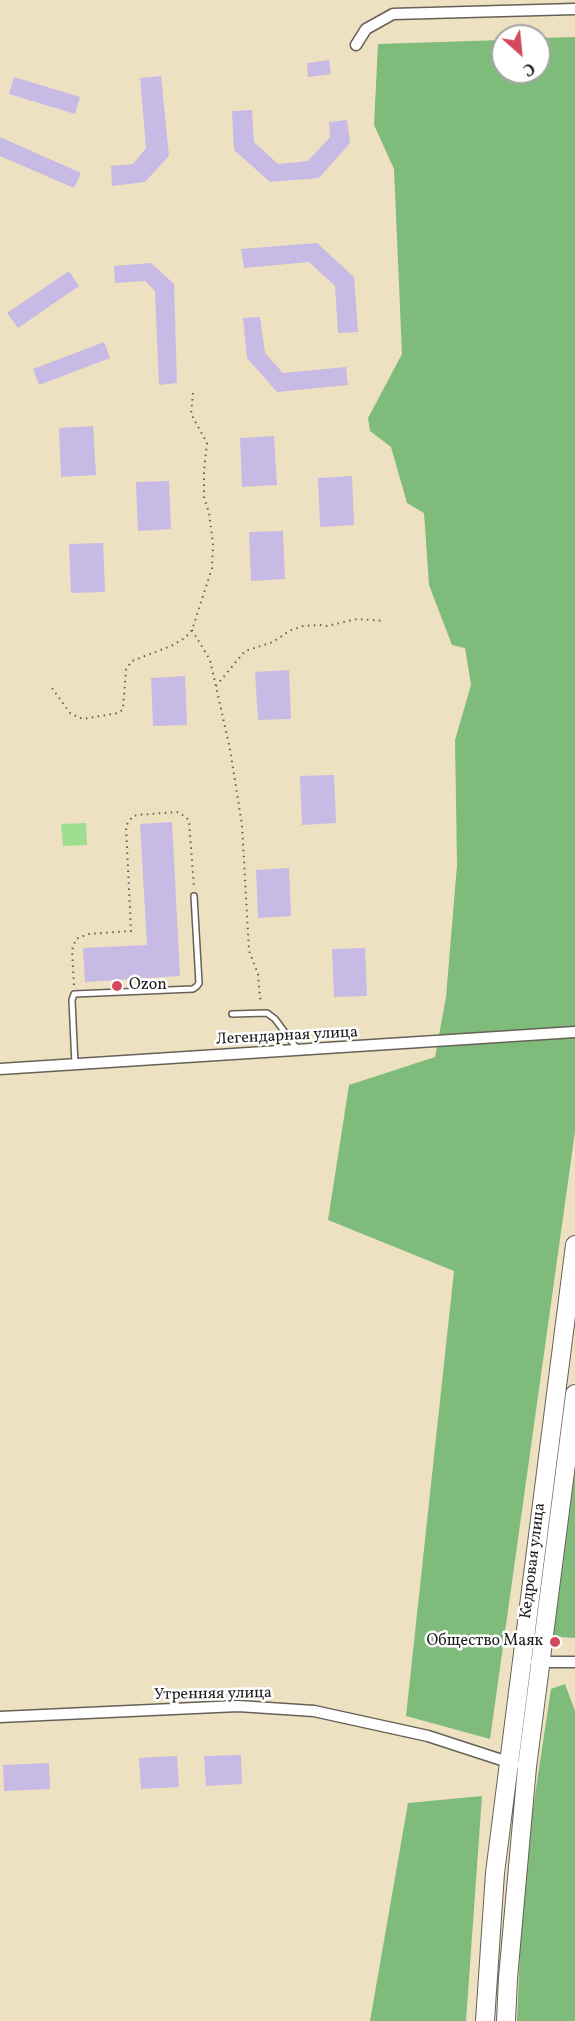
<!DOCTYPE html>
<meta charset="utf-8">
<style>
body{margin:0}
#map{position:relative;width:575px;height:2021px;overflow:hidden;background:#eee1c1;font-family:Vollkorn,serif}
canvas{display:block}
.north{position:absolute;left:491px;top:24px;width:60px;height:60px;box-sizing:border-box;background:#fff;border:2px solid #a4a4a4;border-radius:50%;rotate:153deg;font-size:16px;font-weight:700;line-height:24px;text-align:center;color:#1c1c1c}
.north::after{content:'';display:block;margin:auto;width:21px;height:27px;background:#d1495b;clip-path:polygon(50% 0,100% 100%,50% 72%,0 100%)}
</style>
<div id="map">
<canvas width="575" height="2021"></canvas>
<div class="north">С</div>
</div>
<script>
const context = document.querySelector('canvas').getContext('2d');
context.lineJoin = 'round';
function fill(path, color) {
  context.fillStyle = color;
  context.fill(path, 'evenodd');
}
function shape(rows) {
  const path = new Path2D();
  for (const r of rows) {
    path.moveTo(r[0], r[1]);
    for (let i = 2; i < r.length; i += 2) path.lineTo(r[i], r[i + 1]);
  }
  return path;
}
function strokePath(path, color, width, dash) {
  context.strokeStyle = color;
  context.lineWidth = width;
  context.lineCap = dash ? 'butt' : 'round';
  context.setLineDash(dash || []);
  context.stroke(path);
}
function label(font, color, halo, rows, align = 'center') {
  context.font = font + ' Vollkorn,serif';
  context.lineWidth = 5;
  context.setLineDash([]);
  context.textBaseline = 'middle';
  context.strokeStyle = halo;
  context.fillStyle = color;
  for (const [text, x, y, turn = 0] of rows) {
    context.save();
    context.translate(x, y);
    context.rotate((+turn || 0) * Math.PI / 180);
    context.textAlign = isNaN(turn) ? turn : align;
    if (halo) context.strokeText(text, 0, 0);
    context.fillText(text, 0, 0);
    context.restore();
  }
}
fill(shape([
 [86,823,87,845,63,846,61,824]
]), '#9fdd91');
fill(shape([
 [575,37,575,1132,490,1739,406,1716,454,1271,328,1220,349,1085,435,1057,446,997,457,865,455,740,471,685,465,648,452,645,429,585,424,513,407,503,391,447,370,431,368,418,402,354,394,169,374,125,378,44,503,40,503,72,539,72,539,38],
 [575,1420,575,1638,547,1636],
 [565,1684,575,1711,575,2021,517,2021,523,1874,551,1689],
 [482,1796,466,2021,370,2021,408,1803]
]), '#7fbc7b');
fill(shape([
 [329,60,331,74,308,77,307,63],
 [161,76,169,156,145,182,112,186,111,166,133,164,146,148,140,78],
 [14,77,80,97,75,114,9,94],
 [252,110,254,142,278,164,308,161,330,137,329,122,347,120,350,143,319,178,270,182,234,150,232,111],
 [0,137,81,173,74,188,0,156],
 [317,243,354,277,358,332,338,333,335,286,309,262,244,268,241,249],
 [151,263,174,284,177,383,159,385,155,291,145,281,115,283,114,266],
 [69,271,79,286,18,328,7,313],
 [260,317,265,353,283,373,346,367,348,385,277,392,247,358,243,318],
 [104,342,110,358,39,385,33,369],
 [93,426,96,475,61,477,59,428],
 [274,436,277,485,242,487,240,438],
 [352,476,354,525,320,527,318,478],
 [169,481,171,529,138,531,136,482],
 [283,531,285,579,251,581,249,532],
 [103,543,105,592,71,593,69,544],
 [289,670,291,719,258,720,255,672],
 [185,676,187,725,153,726,151,678],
 [334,775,336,823,302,825,300,776],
 [172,822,180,976,85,982,83,948,147,945,140,824],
 [289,868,291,916,258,918,256,870],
 [365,948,367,996,334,997,332,949],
 [241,1755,242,1784,206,1786,204,1756],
 [177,1756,179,1787,141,1789,139,1758],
 [49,1763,50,1789,4,1791,3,1765]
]), '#c7bae4');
const lane = shape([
 [232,1014,267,1013,275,1019,298,1050],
 [75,1065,72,1000,74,994,193,989,197,986,199,983,194,896]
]);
const street = shape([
 [356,45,366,29,393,14,575,9],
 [0,1069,575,1032],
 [536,1662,575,1662],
 [0,1717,238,1706,314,1711,428,1736,514,1764]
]);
const primary = shape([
 [485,2021,495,1873,575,1245],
 [506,2021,508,1978,527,1767,575,1394]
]);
strokePath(lane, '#666156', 8);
strokePath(street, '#666156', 13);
strokePath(primary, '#666156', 20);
strokePath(shape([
 [192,630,210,660,230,749,242,825,249,951,258,974,260,998,263,1003],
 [216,686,245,651,273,642,289,631,303,626,319,625,327,626,357,619,385,621],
 [52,688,70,713,76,716,83,719,119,713,123,709,126,669,132,661,171,646,185,638,192,630,212,568,213,544,209,513,204,497,204,470,207,443,191,414,193,393],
 [74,985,72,950,76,939,88,934,131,931,126,826,132,817,137,815,177,812,186,817,189,821,194,887]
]), '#666156', 2, [1.5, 4.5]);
strokePath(lane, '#fff', 5);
strokePath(street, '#fff', 10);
strokePath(primary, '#fff', 18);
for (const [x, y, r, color] of [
 [117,986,6,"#d1495b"],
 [555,1642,6,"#d1495b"]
]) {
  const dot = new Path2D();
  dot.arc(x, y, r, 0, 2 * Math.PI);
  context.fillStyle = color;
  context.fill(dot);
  strokePath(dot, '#fff', 2);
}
label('16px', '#1c1c1c', '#fff', [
 ["Ozon",129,986],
 ["Общество Маяк",543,1642,"right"]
], 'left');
label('16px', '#1c1c1c', '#fff', [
 ["Легендарная улица",287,1037,-3],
 ["Кедровая улица",534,1561,-83],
 ["Утренняя улица",213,1695,-1]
]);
</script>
